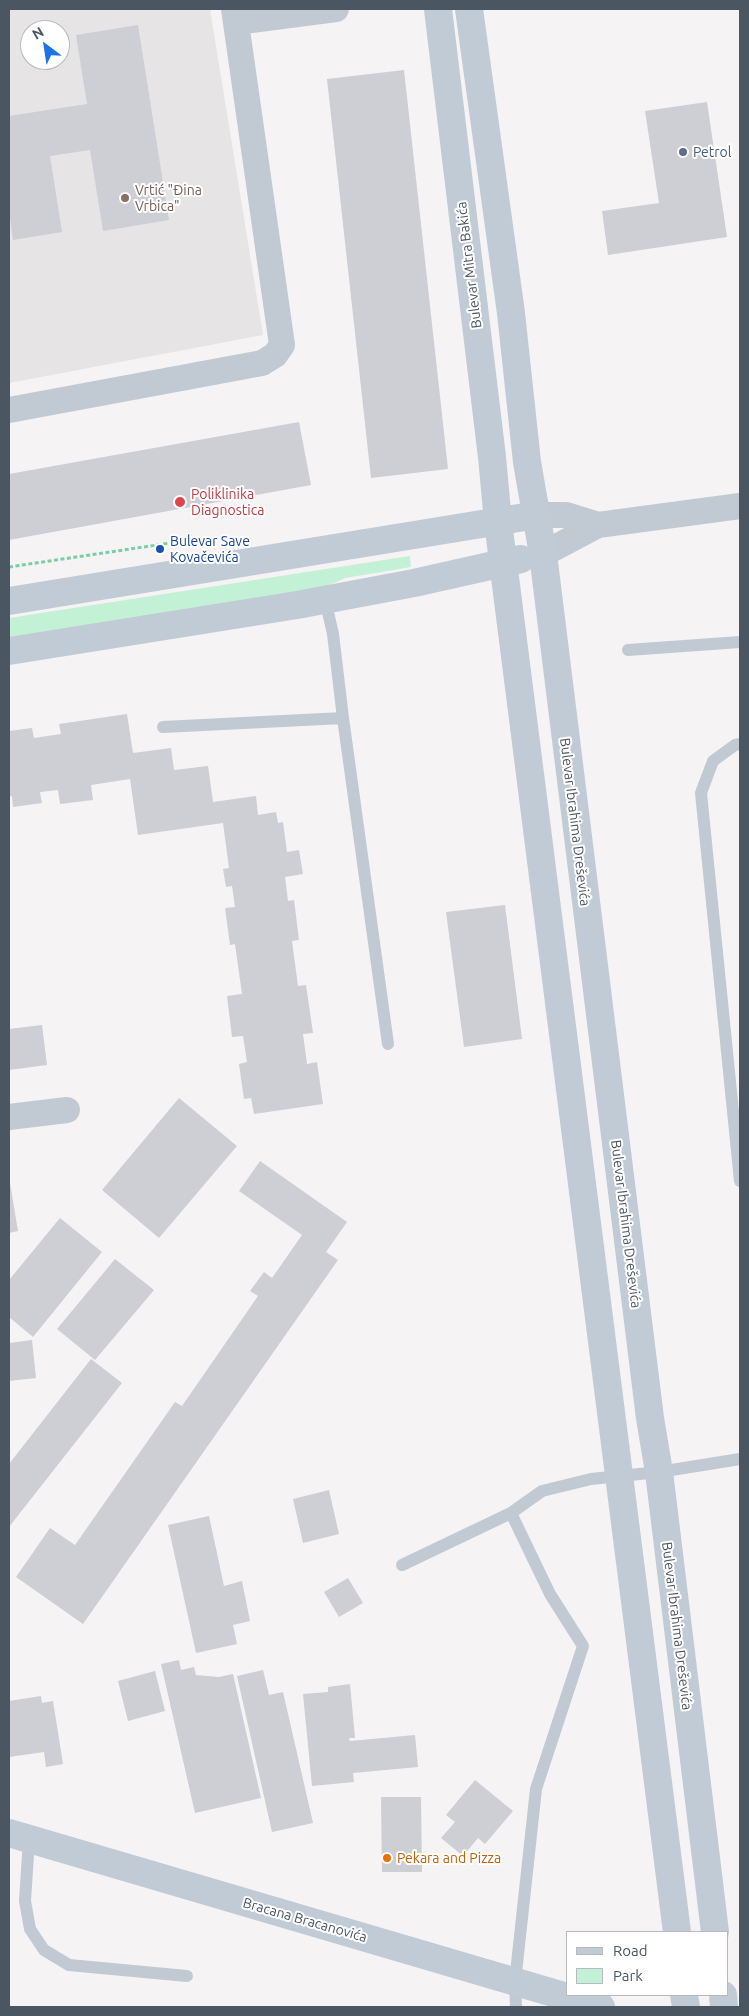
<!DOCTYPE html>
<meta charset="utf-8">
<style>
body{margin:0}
#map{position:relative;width:749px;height:2016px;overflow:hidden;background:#f5f3f3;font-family:Ubuntu,sans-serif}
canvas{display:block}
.frame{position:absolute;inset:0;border:10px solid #4a5661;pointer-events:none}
.legend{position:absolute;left:566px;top:1931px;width:162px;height:65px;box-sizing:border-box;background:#fff;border:1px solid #b7bbc0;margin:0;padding:6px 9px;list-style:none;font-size:15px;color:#4a5661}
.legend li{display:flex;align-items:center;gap:10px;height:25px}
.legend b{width:25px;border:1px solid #b7bbc0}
.north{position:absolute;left:20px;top:20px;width:50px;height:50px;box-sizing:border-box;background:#fff;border:1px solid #b7bbc0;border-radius:50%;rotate:329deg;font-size:14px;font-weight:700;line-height:20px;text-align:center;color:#4a5661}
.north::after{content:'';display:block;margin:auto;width:18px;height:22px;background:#1a73e8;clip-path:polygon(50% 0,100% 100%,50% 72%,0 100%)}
</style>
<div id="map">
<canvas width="749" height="2016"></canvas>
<div class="frame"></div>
<ul class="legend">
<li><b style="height:6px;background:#c1cbd6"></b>Road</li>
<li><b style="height:14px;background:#c3f1d5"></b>Park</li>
</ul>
<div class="north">N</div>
</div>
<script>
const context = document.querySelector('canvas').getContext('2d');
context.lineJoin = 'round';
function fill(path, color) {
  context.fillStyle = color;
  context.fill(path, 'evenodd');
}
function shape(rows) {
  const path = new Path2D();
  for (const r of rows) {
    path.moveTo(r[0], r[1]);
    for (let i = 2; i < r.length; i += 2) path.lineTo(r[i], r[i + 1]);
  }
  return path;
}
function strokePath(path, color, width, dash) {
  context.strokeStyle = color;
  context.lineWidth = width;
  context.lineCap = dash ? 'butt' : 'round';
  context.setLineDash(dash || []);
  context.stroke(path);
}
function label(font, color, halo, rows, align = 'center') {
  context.font = font + ' Ubuntu,sans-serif';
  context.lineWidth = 4;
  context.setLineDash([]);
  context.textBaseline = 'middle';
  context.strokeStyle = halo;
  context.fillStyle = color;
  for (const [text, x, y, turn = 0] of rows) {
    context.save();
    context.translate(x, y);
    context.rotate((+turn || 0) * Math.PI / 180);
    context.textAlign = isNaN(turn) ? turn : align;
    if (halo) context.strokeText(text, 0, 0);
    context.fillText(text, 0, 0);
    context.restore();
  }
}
fill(shape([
 [9,9,210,9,263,335,9,383],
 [30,30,60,30,60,60,30,60]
]), '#e6e4e5');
fill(shape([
 [410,556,411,567,345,578,316,591,9,637,9,618]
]), '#c3f1d5');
fill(shape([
 [138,25,169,220,103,231,90,150,50,156,62,232,13,240,9,211,9,116,87,104,76,35],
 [404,70,448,469,371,478,327,79],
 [707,102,727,237,608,255,602,211,659,203,645,111],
 [299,422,311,485,9,540,9,474],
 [127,714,133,753,171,748,174,770,208,766,213,802,256,796,258,815,276,812,278,823,283,822,287,852,299,850,303,874,285,877,288,901,294,900,299,940,292,941,298,986,306,985,313,1033,303,1034,307,1064,317,1062,323,1104,254,1114,251,1098,244,1099,239,1064,247,1062,243,1036,232,1037,227,996,242,994,235,944,230,945,225,908,235,907,232,886,226,887,223,869,229,868,223,823,138,835,130,779,91,785,93,800,60,804,58,790,40,792,42,803,13,807,12,796,9,797,9,731,32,728,34,738,61,734,59,724],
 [505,905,522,1039,464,1047,446,912],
 [42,1025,47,1065,9,1070,9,1029],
 [179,1098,237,1146,159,1238,102,1190],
 [260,1161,347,1222,326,1252,338,1260,83,1624,16,1577,50,1528,75,1545,175,1402,182,1406,258,1296,250,1291,264,1272,272,1278,302,1235,239,1191],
 [9,1177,18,1231,9,1233],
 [60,1218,102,1252,33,1337,9,1317,9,1280],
 [115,1259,154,1290,95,1360,57,1329],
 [32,1340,36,1378,9,1381,9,1343],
 [91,1359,122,1383,9,1527,9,1464],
 [329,1490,339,1534,303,1543,293,1499],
 [209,1516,224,1586,242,1581,250,1621,233,1625,237,1644,196,1653,168,1525],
 [348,1578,363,1603,339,1617,324,1592],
 [179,1660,181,1670,194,1667,196,1675,219,1677,233,1674,261,1798,195,1813,161,1664],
 [263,1670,269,1695,283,1692,313,1823,272,1832,237,1676],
 [155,1671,165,1711,128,1721,118,1681],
 [350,1684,355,1738,349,1738,350,1741,415,1735,418,1767,353,1773,354,1782,312,1786,303,1694,328,1692,328,1687],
 [41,1696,42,1703,53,1701,63,1764,46,1767,44,1752,9,1757,9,1701],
 [475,1780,513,1811,485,1844,478,1838,463,1856,441,1838,455,1822,446,1815],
 [381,1797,421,1797,422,1872,382,1872]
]), '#cdcfd5');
strokePath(shape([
 [9,567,204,538]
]), '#7ad0a6', 3, [4, 2.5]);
strokePath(shape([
 [325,599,333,634,343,718,388,1044],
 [628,650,740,642],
 [163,727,343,718],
 [740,744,735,745,713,761,701,793,740,1181],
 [511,1513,550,1594,583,1646,536,1789,515,1982,516,2007],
 [402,1565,511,1513,542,1491,591,1479,659,1472,740,1459],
 [29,1839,25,1901,30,1929,44,1950,69,1965,187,1976]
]), '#c1cad2', 12);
strokePath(shape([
 [236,22,336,9],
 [9,410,262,363,275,355,282,345,234,9],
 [537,515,566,515,598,525],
 [543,554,598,525,740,506],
 [9,1117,67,1110]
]), '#c1cad2', 26);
strokePath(shape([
 [438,9,492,457,498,522,677,1932],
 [469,9,511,313,527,462,543,554,650,1418,659,1472,715,1932],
 [9,601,537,515],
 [9,651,297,605,414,583,521,559],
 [9,1833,601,2007],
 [684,1995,686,2007],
 [723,1995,724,2007]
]), '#c1cbd6', 28);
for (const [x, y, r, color] of [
 [683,152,5,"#5c6f8a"],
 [125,198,5,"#8d6e63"],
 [180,502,6,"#e0444e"],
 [160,549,5,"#1a4fb4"],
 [387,1858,5,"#e8710a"]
]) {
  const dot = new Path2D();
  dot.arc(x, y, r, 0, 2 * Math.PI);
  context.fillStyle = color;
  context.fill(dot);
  strokePath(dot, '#fff', 2);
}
label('14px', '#4e5e75', '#fff', [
 ["Petrol",693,152]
], 'left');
label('14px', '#785e54', '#fff', [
 ["Vrtić \"Đina",135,190],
 ["Vrbica\"",135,206]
], 'left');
label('14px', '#4a5661', '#fff', [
 ["Bulevar Mitra Bakića",469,265,-97],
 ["Bulevar Ibrahima Dreševića",575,822,83],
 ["Bulevar Ibrahima Dreševića",626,1224,83],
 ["Bulevar Ibrahima Dreševića",677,1626,83],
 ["Bracana Bracanovića",305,1920,16]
]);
label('14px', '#be3a42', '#fff', [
 ["Poliklinika",191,494],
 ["Diagnostica",191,510]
], 'left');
label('14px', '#164399', '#fff', [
 ["Bulevar Save",170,541],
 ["Kovačevića",170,557]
], 'left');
label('14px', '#c56008', '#fff', [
 ["Pekara and Pizza",397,1858]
], 'left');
</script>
